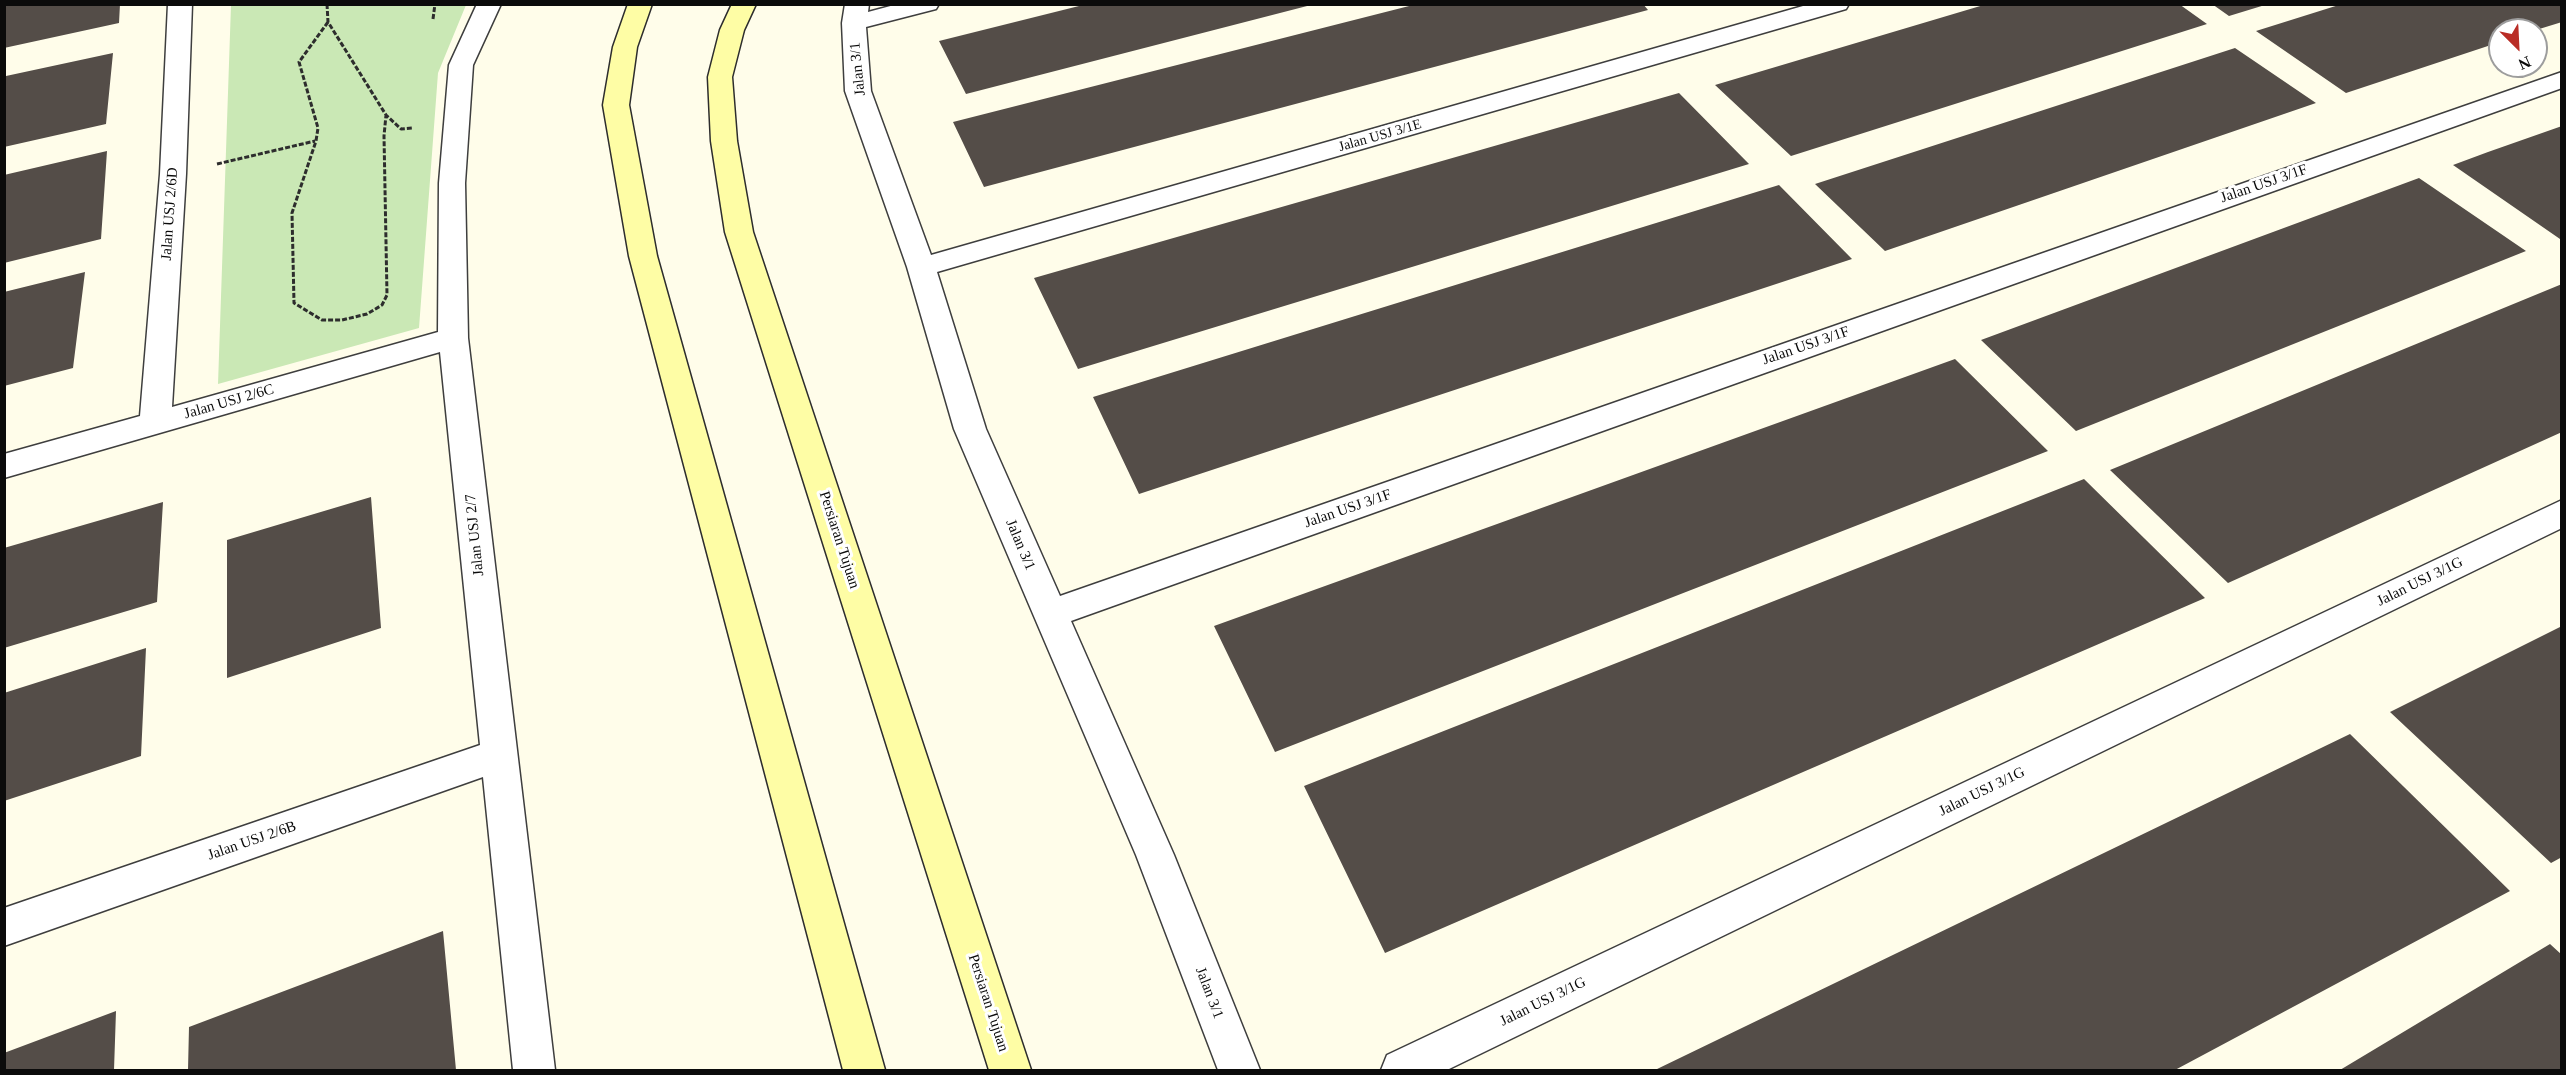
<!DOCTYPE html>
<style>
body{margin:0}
#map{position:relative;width:2566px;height:1075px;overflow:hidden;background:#fffdea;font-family:Georgia,serif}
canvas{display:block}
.frame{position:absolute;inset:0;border:6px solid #0b0b0b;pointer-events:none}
.north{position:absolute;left:2488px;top:18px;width:60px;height:60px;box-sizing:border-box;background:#fff;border:2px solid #9d9d9d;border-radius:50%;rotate:156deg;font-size:16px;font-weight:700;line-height:24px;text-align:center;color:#0b0b0b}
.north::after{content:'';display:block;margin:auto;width:21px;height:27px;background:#b92d26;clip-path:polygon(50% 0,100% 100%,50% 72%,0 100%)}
</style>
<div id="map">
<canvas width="2566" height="1075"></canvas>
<div class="frame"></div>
<div class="north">N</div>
</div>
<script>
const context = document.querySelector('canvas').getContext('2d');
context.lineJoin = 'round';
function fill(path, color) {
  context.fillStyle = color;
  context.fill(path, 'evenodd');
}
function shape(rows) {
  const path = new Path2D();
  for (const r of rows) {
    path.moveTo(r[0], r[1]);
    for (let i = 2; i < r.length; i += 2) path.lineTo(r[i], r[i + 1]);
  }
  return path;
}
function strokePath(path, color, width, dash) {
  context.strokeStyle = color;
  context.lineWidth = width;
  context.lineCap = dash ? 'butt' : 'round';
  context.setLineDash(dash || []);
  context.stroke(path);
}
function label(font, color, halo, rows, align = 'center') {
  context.font = font + ' Georgia,serif';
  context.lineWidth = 6;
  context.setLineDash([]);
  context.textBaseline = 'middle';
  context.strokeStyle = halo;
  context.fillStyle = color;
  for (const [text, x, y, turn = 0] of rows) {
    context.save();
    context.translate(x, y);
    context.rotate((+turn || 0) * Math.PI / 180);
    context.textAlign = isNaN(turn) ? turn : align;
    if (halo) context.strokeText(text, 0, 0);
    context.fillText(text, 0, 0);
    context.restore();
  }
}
fill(shape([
 [231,5,466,5,438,73,419,328,218,384]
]), '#cae8b5');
fill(shape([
 [4,4,120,4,119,23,4,48],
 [1087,4,1311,4,1311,5,966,94,939,41],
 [1417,4,1643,4,1648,10,984,187,953,122],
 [1987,4,2179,4,2207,24,1791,156,1715,85],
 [2212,4,2265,4,2265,5,2229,16],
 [2342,4,2562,4,2562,22,2536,30,2500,30,2500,42,2346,93,2256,31],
 [2235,48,2316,103,1885,251,1815,184],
 [113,53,106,124,4,147,6,76],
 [1679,93,1749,164,1078,369,1034,278],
 [2562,126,2560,239,2453,165,2488,152],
 [107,151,101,239,4,263,4,175],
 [2419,178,2526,251,2076,431,1981,340],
 [1779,185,1852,259,1139,494,1093,397],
 [85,272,73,368,4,386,4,292],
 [2562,284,2562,432,2228,583,2110,470],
 [1955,359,2048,451,1275,752,1214,626],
 [2084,479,2205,598,1385,953,1304,786],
 [371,497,381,628,227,678,227,540],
 [163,502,157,602,4,648,4,548],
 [2562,626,2562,857,2551,863,2390,712],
 [146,648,141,756,4,801,4,693],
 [2350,734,2510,891,2175,1070,1655,1070],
 [443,931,456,1070,188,1070,189,1027],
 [2550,944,2562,955,2562,1070,2340,1070],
 [116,1011,114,1070,4,1070,4,1053]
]), '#544d48');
const street = shape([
 [168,4,192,4,186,174,172,407,438,332,439,183,449,65,477,4,501,4,473,65,465,183,468,338,555,1070,513,1070,483,777,4,946,4,908,480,745,440,352,4,478,4,454,140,416,160,174,168,4],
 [845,4,869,4,868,12,898,4,939,4,936,9,866,27,871,91,931,255,1810,4,1849,4,1846,9,937,272,986,429,1060,596,2562,72,2562,88,1071,621,1174,855,1260,1070,1218,1070,1136,855,954,429,907,267,845,91,842,23,845,4],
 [2562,500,2562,528,1447,1070,1381,1070,1387,1055,2562,500]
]);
const secondary = shape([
 [628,4,652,4,637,47,629,105,657,256,885,1070,843,1070,629,256,603,105,613,47,628,4],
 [732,4,756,4,744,30,732,77,737,141,753,232,1031,1070,989,1070,725,232,711,141,708,77,720,30,732,4]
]);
strokePath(street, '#3e3e3e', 3);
strokePath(secondary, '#2d2d2d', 3);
strokePath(shape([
 [327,4,328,22,386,115,401,129,412,128],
 [433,19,435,4],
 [328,22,299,62,318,128,316,141,292,213,294,303,322,320,342,320,367,314,382,305,387,295,384,136,386,115],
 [217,164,315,141]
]), '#2d2d2d', 3, [5, 2]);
fill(street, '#fff');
fill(secondary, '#fefda5');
label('14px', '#0b0b0b', '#fff', [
 ["Jalan USJ 3/1E",1380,136,-16]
]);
label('15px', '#0b0b0b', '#fff', [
 ["Jalan 3/1",858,69,-96],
 ["Jalan USJ 3/1F",2264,184,-19],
 ["Jalan USJ 2/6D",170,214,-86],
 ["Jalan USJ 3/1F",1806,346,-19],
 ["Jalan USJ 2/6C",229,402,-16],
 ["Jalan USJ 3/1F",1348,509,-19],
 ["Jalan USJ 2/7",475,535,-96],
 ["Persiaran Tujuan",839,540,72],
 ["Jalan 3/1",1020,545,67],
 ["Jalan USJ 3/1G",2420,582,-26],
 ["Jalan USJ 3/1G",1982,792,-26],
 ["Jalan USJ 2/6B",252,841,-19],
 ["Jalan 3/1",1209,993,69],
 ["Jalan USJ 3/1G",1543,1002,-26],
 ["Persiaran Tujuan",988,1003,72]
]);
</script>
